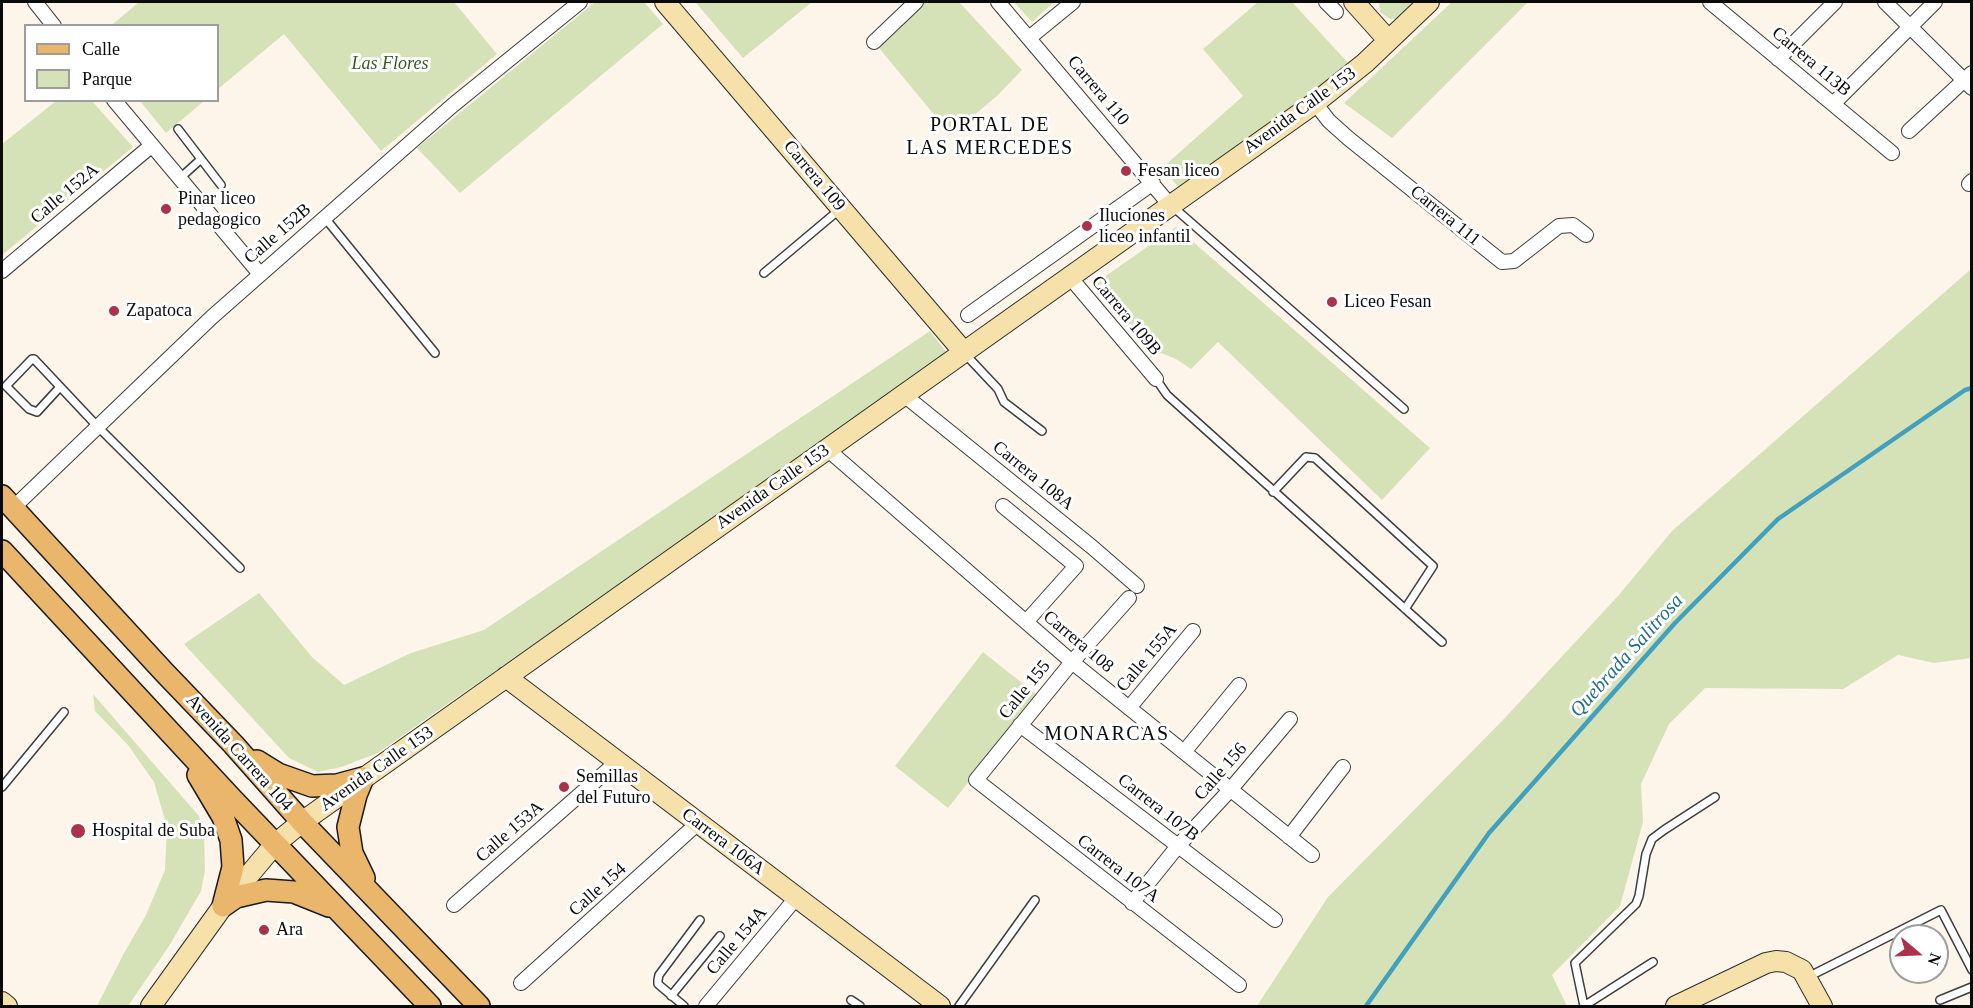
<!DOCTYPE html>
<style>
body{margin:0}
#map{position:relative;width:1973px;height:1008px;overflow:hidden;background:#fdf5e9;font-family:"Times New Roman",serif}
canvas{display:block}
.frame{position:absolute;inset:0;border:3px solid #0a0a0a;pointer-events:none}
.legend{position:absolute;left:24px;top:24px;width:195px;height:78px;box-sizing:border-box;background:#fff;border:2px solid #9d9d9d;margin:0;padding:8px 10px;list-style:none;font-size:18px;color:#0a0a0a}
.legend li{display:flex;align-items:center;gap:12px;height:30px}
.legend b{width:30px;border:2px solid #9d9d9d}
.north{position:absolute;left:1889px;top:924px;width:60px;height:60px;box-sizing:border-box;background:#fff;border:2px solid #9d9d9d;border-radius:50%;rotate:109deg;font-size:16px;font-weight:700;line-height:24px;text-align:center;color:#0a0a0a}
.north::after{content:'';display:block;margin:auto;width:21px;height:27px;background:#aa324b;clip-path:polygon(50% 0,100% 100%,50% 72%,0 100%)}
</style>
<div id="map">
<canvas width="1973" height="1008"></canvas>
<div class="frame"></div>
<ul class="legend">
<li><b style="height:8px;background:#eab66c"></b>Calle</li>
<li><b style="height:16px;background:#d5e2b7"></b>Parque</li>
</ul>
<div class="north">N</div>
</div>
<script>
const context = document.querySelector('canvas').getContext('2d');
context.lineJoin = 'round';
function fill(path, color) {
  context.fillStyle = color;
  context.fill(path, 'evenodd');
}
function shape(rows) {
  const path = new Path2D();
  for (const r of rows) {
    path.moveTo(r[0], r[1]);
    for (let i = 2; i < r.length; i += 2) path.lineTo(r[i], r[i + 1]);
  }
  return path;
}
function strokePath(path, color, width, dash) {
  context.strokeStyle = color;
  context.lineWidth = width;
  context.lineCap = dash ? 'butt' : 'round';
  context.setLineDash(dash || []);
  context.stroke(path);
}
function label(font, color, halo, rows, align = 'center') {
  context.font = font + ' "Times New Roman",serif';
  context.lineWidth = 6;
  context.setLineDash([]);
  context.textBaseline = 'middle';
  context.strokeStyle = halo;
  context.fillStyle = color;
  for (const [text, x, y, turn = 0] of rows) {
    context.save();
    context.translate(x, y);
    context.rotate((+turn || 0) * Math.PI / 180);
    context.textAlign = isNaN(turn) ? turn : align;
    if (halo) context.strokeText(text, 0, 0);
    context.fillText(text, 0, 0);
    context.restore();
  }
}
fill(shape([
 [139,2,454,2,497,54,381,151,284,34,218,89,218,26,112,25],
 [595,2,644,2,663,24,460,193,417,148],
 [698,2,812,2,743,58,696,3],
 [916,2,959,2,1022,70,998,95,951,135,874,42],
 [1014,2,1054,2,1032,22],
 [1258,2,1292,2,1350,65,1180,189,1162,168,1243,96,1203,49],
 [1379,2,1417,2,1399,18,1390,19,1380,12],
 [1452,2,1528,2,1392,138,1344,103],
 [91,100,133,147,2,255,2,144,56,101],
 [140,101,204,101,166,133],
 [1176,227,1430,448,1382,500,1218,342,1191,369,1176,359,1161,353,1151,358,1094,284],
 [1971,269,1971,658,1934,663,1898,655,1843,689,1705,688,1669,724,1641,784,1643,822,1620,906,1552,975,1567,1006,1257,1006,1328,897,1502,721,1618,596,1672,531],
 [930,331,950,357,430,716,378,753,341,767,318,772,289,758,184,644,259,593,312,657,344,685,411,653,484,630],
 [983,652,1037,695,948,808,895,766],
 [93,694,199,816,204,835,205,870,201,891,169,946,128,1006,97,1006,123,955,146,915,165,870,167,827,154,782,128,745,95,711]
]), '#d5e2b7');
strokePath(shape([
 [1366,1006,1489,833,1675,623,1778,519,1965,390,1972,388]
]), '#42a0be', 4.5);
const lane = shape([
 [178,129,221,185],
 [179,179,200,160],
 [1172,206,1404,409],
 [325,218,435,353],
 [764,273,839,210],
 [966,355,998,389,1004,402,1042,431],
 [1156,379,1167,395,1442,642],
 [60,387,37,412,29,409,6,386,32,359,34,359,98,427,240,568],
 [1273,492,1306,457,1315,458,1433,566,1405,609],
 [2,787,64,712],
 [1808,977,1941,910,1972,970],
 [671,996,720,936],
 [851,1000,860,1006],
 [1940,1000,1972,987],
 [684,1006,658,984,658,980,659,975,700,920],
 [959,1006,1035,900],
 [1584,1006,1575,963,1636,904,1639,896,1646,854,1652,839,1664,830,1715,797],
 [1584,1006,1653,962]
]);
const street = shape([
 [35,2,54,26],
 [998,2,1170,205],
 [1326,2,1336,12],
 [1710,2,1892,153],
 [1885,2,1972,88],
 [1029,38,1073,2],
 [874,42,916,2],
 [1778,59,1835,2],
 [114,100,260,274],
 [1315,103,1329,121,1348,138,1502,262,1514,261,1559,226,1573,225,1586,235],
 [1833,104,1935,2],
 [1909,131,1972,73],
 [1969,184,1972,181],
 [2,271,151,146],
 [1069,276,1156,379],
 [968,315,1153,183],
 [904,395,1092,547,1137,586],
 [827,449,1072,662,1312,855],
 [1003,506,1076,566,1026,622],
 [13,508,212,317,453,105,580,2],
 [1129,598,1072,662,976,780,1239,985],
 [1129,708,1193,631],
 [1020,725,1275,920],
 [1184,752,1239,685],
 [1289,837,1343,767],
 [1132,903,1178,846,1230,790,1290,719],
 [454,905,617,762],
 [521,983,698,823],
 [706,1006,796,898]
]);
const secondary = shape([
 [665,2,963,351],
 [1354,2,1388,40],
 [506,677,940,1006],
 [2,1002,7,1006],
 [151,1006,223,906,275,844,302,822,1315,103,1365,63,1429,2],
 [1676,1006,1766,963,1776,961,1786,962,1802,970,1822,1006]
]);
const primary = shape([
 [2,496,163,671,233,744,302,822,479,1006],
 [2,551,231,798,430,1006],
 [257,761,278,774,312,786,337,785,363,778],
 [198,775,223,817,231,840,233,867,223,906],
 [363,778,356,795,348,827,352,853,364,878],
 [223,906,236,897,266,890,294,892,329,906]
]);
strokePath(lane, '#3d3d3d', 10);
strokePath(street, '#3d3d3d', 16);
strokePath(secondary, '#2c2c2c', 22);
strokePath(primary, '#1b1b1b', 24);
strokePath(lane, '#fff', 7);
strokePath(street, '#fff', 14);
strokePath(secondary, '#f6e1aa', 20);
strokePath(primary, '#eab66c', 21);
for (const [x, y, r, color] of [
 [1126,171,6,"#aa324b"],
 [166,209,6,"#aa324b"],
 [1087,226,6,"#aa324b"],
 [1332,302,6,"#aa324b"],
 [114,311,6,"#aa324b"],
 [564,787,6,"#aa324b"],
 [78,831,8,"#aa324b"],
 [264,930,6,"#aa324b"]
]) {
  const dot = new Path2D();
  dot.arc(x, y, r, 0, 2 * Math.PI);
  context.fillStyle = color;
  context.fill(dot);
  strokePath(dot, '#fff', 2);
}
label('18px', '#0a0a0a', '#fff', [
 ["Carrera 113B",1811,62,40],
 ["Carrera 110",1098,91,50],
 ["Avenida Calle 153",1300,111,-36],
 ["Carrera 109",814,176,50],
 ["Calle 152A",65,194,-40],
 ["Carrera 111",1445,216,39],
 ["Calle 152B",278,234,-41],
 ["Carrera 109B",1126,316,50],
 ["Carrera 108A",1033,476,39],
 ["Avenida Calle 153",773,487,-35],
 ["Carrera 108",1078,642,40],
 ["Calle 155A",1147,658,-50],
 ["Calle 155",1025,690,-51],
 ["Avenida Carrera 104",239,753,48],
 ["Avenida Calle 153",377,769,-35],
 ["Calle 156",1221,772,-49],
 ["Carrera 107B",1158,808,38],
 ["Calle 153A",510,832,-41],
 ["Carrera 106A",723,842,37],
 ["Carrera 107A",1118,869,38],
 ["Calle 154",598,890,-42],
 ["Calle 154A",737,941,-50]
]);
label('italic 18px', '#365922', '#fff', [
 ["Las Flores",390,64]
]);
label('18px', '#0a0a0a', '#fff', [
 ["Fesan liceo",1138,171],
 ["Pinar liceo",178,199],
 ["pedagogico",178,220],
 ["Iluciones",1099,216],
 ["liceo infantil",1099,237],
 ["Liceo Fesan",1344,302],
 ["Zapatoca",126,311],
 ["Semillas",576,777],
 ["del Futuro",576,798],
 ["Hospital de Suba",92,831],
 ["Ara",276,930]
], 'left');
context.letterSpacing = '1.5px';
label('20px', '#0a0a0a', '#fff', [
 ["PORTAL DE",990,126],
 ["LAS MERCEDES",990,149],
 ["MONARCAS",1107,735]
]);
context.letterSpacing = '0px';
label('italic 20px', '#226f8c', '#fff', [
 ["Quebrada Salitrosa",1627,656,-48]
]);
</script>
